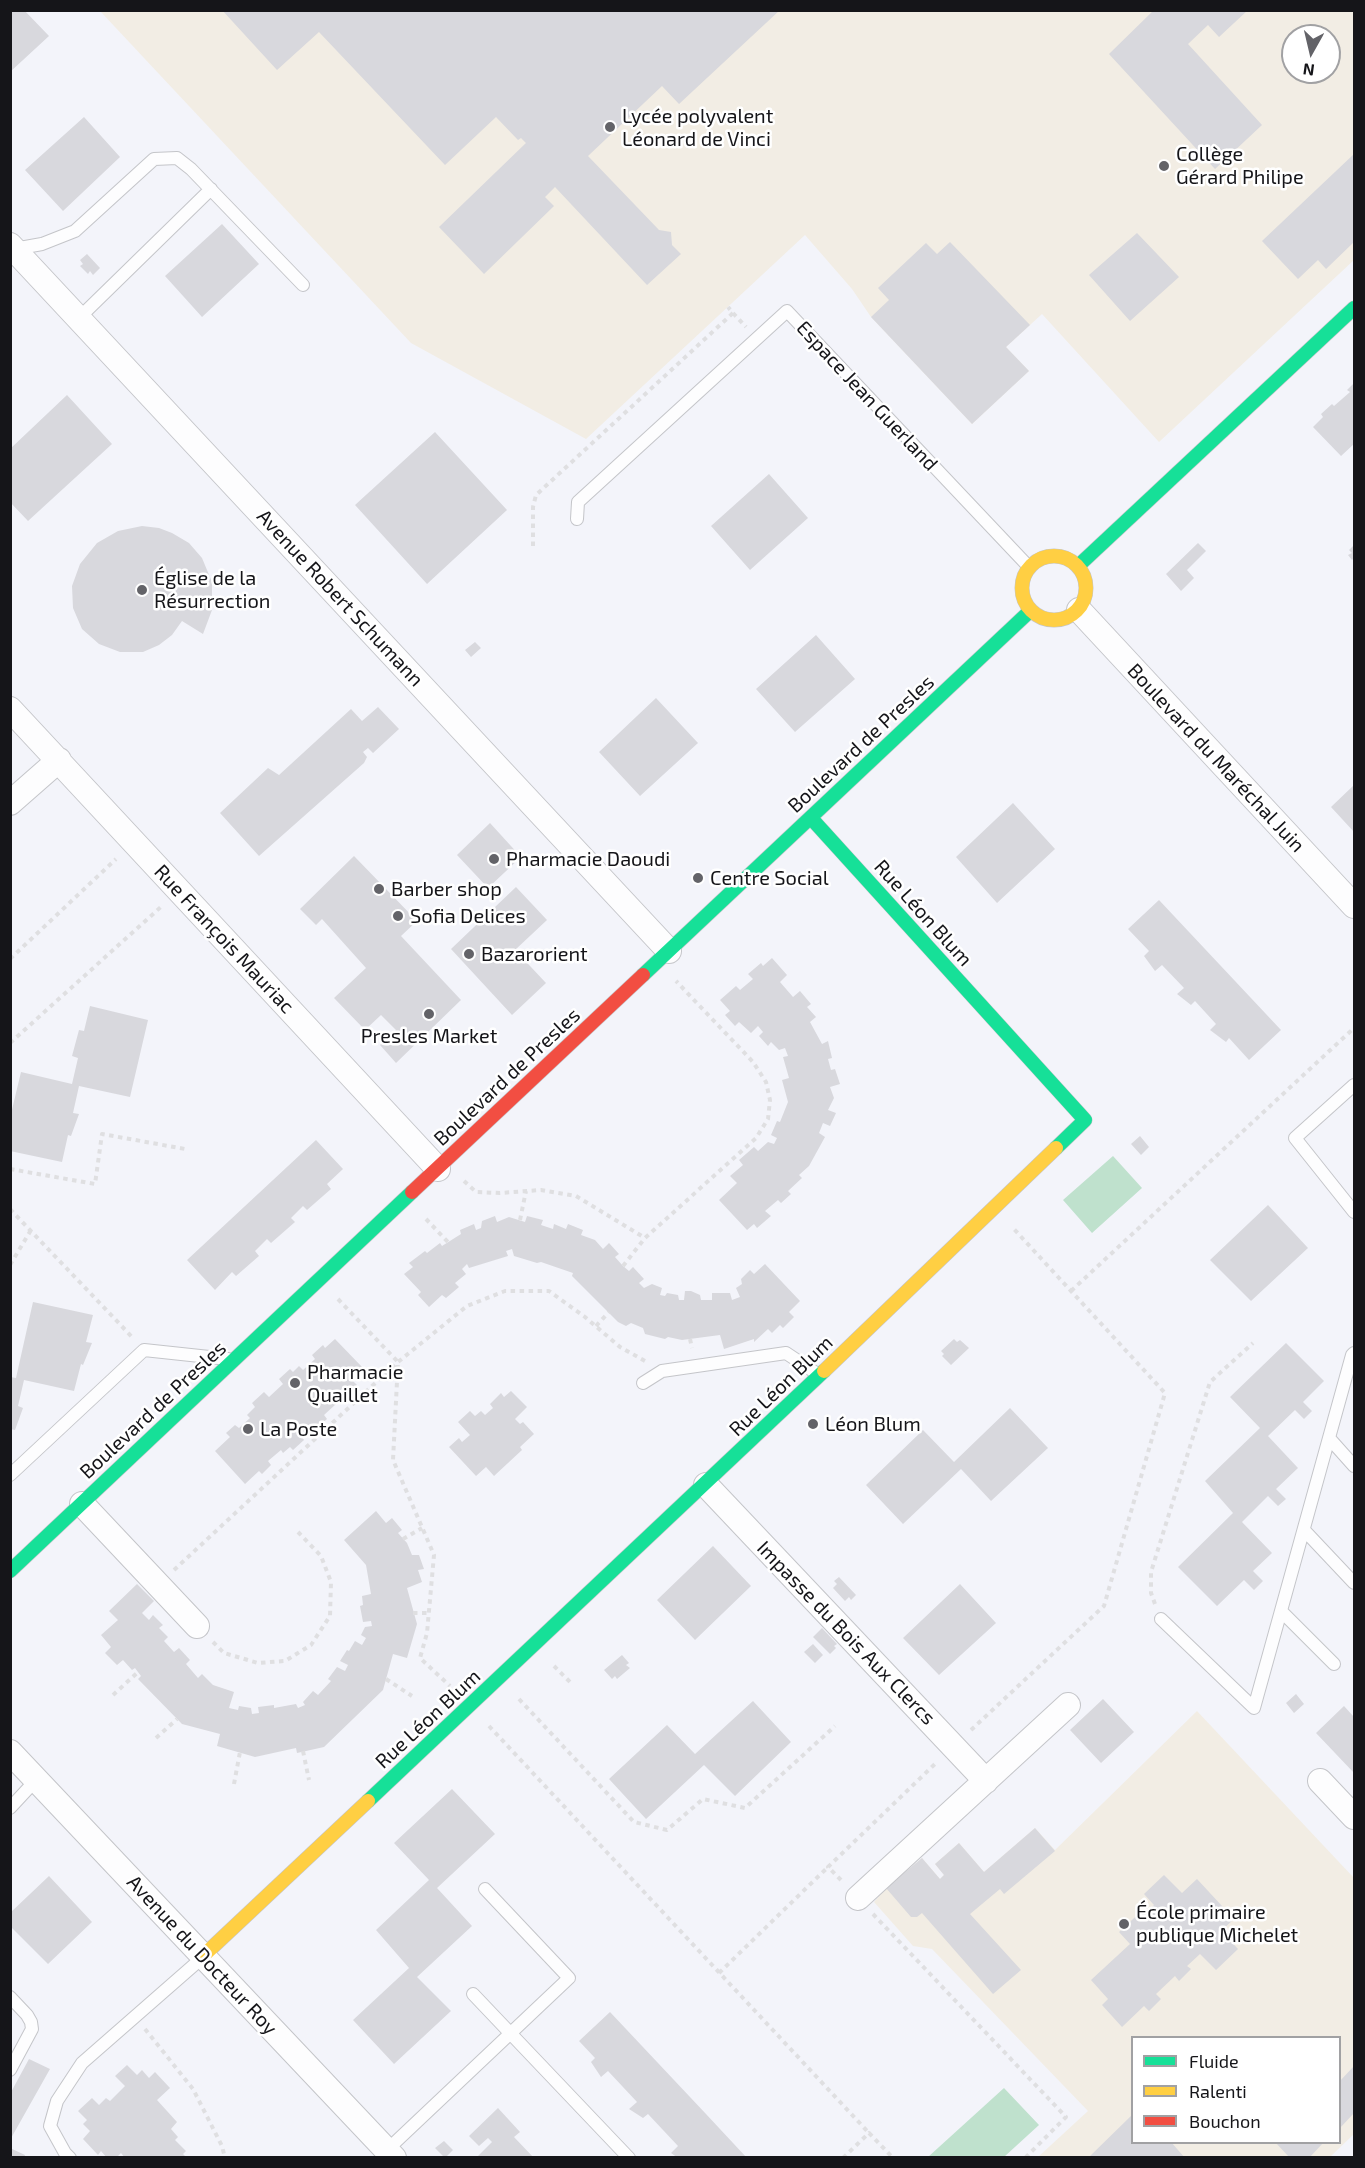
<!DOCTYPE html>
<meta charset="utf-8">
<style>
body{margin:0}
#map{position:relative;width:1365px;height:2168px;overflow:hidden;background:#f3f4fa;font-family:"Exo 2",sans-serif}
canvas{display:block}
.frame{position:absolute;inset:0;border:12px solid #151519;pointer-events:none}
.legend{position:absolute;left:1131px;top:2036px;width:210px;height:108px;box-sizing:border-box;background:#fff;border:2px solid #a1a1a3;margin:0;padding:8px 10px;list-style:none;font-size:18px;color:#151519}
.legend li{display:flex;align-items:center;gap:12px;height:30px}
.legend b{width:30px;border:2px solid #a1a1a3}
.north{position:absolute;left:1281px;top:24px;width:60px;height:60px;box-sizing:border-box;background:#fff;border:2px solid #a1a1a3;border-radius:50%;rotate:188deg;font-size:16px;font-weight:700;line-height:24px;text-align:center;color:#151519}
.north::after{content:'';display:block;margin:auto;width:21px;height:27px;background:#636368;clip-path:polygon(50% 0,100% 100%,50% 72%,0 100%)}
</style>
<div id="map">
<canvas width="1365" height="2168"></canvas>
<div class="frame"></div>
<ul class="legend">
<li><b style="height:8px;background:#16e098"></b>Fluide</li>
<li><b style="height:8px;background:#ffcf43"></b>Ralenti</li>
<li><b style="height:8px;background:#f24e42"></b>Bouchon</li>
</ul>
<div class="north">N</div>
</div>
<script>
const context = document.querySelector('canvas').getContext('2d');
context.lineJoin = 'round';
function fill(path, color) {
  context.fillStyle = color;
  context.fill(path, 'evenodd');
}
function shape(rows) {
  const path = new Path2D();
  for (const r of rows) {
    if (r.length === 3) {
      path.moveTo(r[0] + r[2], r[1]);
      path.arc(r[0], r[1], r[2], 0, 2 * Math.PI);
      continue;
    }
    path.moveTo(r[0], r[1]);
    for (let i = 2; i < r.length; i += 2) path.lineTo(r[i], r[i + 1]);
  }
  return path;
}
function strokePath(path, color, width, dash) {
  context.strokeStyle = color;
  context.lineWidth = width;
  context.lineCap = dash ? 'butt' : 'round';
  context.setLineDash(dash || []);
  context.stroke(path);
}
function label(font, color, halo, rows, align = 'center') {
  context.font = font + ' "Exo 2",sans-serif';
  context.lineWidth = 5;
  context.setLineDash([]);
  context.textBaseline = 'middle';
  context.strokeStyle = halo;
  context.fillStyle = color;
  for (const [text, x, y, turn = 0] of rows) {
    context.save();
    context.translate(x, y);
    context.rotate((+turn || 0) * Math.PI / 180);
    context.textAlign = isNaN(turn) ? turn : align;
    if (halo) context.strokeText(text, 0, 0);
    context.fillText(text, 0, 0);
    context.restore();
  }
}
fill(shape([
 [100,11,1354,11,1354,260,1159,442,1042,314,1006,347,1029,371,972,424,871,317,852,289,805,235,586,439,411,343],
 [1293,36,1329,36,1329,72,1293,72],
 [1197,1711,1354,1878,1354,2134,1330,2157,1038,2157,1088,2111,932,1949,913,1946,874,1902,886,1888,922,1858,940,1879,944,1875,935,1864,959,1843,984,1872,1035,1828,1055,1850],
 [1132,2038,1340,2038,1340,2142,1132,2142]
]), '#f2ede4');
fill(shape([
 [1113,1156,1142,1188,1092,1233,1063,1200],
 [1004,2088,1039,2125,1004,2157,928,2157]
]), '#bfe1cd');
fill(shape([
 [10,10,24,10,49,36,10,72],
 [222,10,780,10,679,104,662,86,588,156,659,230,671,232,672,245,681,254,647,285,555,187,545,197,554,206,484,274,439,227,526,143,521,138,518,140,496,117,445,165,319,32,277,70],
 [1154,10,1248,10,1219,37,1208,25,1188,44,1262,125,1215,169,1109,54],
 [84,117,120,157,63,211,25,170],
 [1354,154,1354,242,1326,269,1318,260,1298,279,1262,241],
 [222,224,259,264,202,317,165,276],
 [1137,233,1179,277,1130,321,1089,275],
 [950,242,1030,325,1006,347,1029,371,972,424,871,317,889,300,878,288,926,243,937,254],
 [87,254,100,268,93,275,90,271,88,274,80,266,83,264,80,260],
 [1354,383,1354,444,1341,456,1313,427,1323,417,1321,414,1332,404,1334,406,1350,392,1347,390],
 [67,395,112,444,28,521,10,502,10,449],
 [435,432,507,510,427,584,355,505],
 [769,474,808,518,750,570,711,526],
 [142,526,159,528,172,533,189,543,202,558,212,582,212,610,203,634,182,621,172,635,159,645,143,652,120,652,99,644,82,629,73,608,72,586,80,564,97,543,118,531],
 [1198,543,1206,551,1187,570,1194,578,1181,591,1166,574],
 [1354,545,1354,558,1352,560,1348,555,1352,553,1349,550],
 [816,635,855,679,795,732,756,689],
 [475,642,481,648,471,657,465,650],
 [656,698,698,743,640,796,599,752],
 [378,707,399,729,373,753,368,748,363,752,367,757,364,763,259,856,220,813,268,768,279,775,351,709,362,721],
 [1354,785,1354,832,1331,807],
 [1013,803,1055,849,997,903,956,857],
 [490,823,521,857,488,888,457,855],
 [354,856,417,921,401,936,461,1000,396,1063,380,1045,396,1030,381,1015,365,1030,334,998,366,968,322,919,316,925,300,909],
 [516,887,547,920,515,950,546,983,512,1015,451,949],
 [1159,900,1281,1030,1249,1060,1229,1038,1226,1042,1210,1030,1216,1024,1195,1001,1191,1005,1177,994,1184,988,1162,965,1155,971,1144,956,1149,951,1128,929],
 [772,958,787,975,780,982,793,997,800,991,811,1004,807,1007,816,1017,810,1022,822,1044,828,1041,832,1058,828,1059,831,1070,835,1069,840,1084,830,1087,834,1098,828,1110,836,1113,830,1126,823,1123,819,1133,825,1137,809,1166,799,1175,802,1178,788,1191,791,1194,781,1203,778,1200,765,1211,771,1216,757,1228,754,1224,747,1230,719,1200,737,1183,730,1176,743,1165,739,1160,754,1147,758,1151,768,1142,774,1144,777,1138,771,1135,777,1121,780,1122,788,1102,782,1080,789,1078,783,1057,788,1056,785,1048,779,1050,771,1042,768,1046,759,1036,763,1032,758,1026,751,1033,739,1022,735,1026,725,1015,730,1011,720,1000,736,986,740,990,753,979,748,974,761,963,763,966],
 [90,1006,148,1020,130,1097,79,1086,73,1113,79,1114,71,1136,68,1135,62,1162,10,1151,10,1118,21,1072,72,1084,78,1058,72,1056,79,1030,84,1031],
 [1140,1136,1149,1147,1141,1155,1131,1144],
 [316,1140,343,1169,327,1184,331,1189,307,1210,303,1206,291,1218,295,1222,271,1243,267,1239,255,1251,259,1256,236,1276,232,1272,215,1290,187,1260],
 [1268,1205,1308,1248,1251,1301,1210,1260],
 [495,1216,497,1222,509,1217,525,1222,527,1216,543,1220,541,1225,553,1229,554,1224,566,1229,568,1224,583,1230,581,1235,595,1240,603,1249,609,1243,619,1254,615,1257,623,1266,629,1271,633,1267,644,1279,639,1283,644,1288,652,1284,662,1288,660,1295,665,1296,667,1293,678,1295,679,1300,684,1300,685,1291,691,1291,700,1295,701,1300,712,1300,712,1293,730,1293,732,1300,740,1297,736,1288,742,1284,741,1279,750,1270,754,1274,765,1264,800,1301,789,1312,794,1317,783,1328,780,1325,772,1333,768,1329,754,1342,754,1339,724,1349,720,1335,682,1340,668,1337,665,1339,645,1334,643,1328,631,1323,626,1326,618,1322,572,1276,573,1273,541,1262,537,1263,514,1256,512,1249,506,1251,508,1256,469,1268,467,1264,462,1269,466,1274,455,1283,459,1287,446,1298,442,1295,429,1307,418,1295,421,1292,404,1274,413,1267,409,1263,425,1251,427,1253,440,1243,442,1246,461,1234,460,1230,474,1224,476,1230,481,1228,482,1221],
 [33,1302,93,1315,86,1342,92,1343,83,1365,81,1364,74,1391,24,1380,18,1406,23,1408,15,1430,10,1429,10,1377,16,1378],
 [335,1339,364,1369,352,1380,357,1385,347,1394,343,1388,331,1399,336,1404,324,1415,327,1419,317,1428,314,1425,302,1437,304,1440,293,1450,290,1447,283,1453,281,1450,268,1461,271,1465,262,1474,259,1471,245,1484,215,1451,230,1437,226,1433,235,1425,239,1428,250,1418,247,1415,255,1407,252,1403,264,1392,269,1397,283,1384,279,1379,290,1369,293,1372,299,1366,303,1370,315,1359,312,1355,323,1345,325,1348],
 [954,1339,957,1342,960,1340,969,1348,951,1365,942,1356,944,1354,941,1351],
 [1286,1343,1324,1381,1303,1402,1312,1411,1304,1419,1295,1410,1268,1436,1298,1468,1276,1489,1286,1499,1278,1506,1268,1496,1242,1522,1272,1553,1253,1571,1263,1581,1254,1590,1244,1580,1217,1606,1178,1567,1233,1513,1205,1481,1260,1428,1230,1397],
 [511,1391,527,1407,515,1419,520,1424,523,1422,534,1434,520,1447,522,1450,494,1476,486,1467,476,1476,449,1447,459,1438,462,1442,470,1435,458,1422,470,1411,475,1416,481,1411,485,1415,493,1408,490,1404,501,1393,504,1397],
 [1010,1408,1048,1448,991,1501,961,1469,903,1524,866,1485,923,1430,954,1462],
 [376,1511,386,1523,392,1518,402,1530,398,1533,407,1543,412,1555,419,1555,424,1569,418,1570,422,1582,407,1588,417,1624,407,1658,393,1654,383,1690,324,1747,297,1753,296,1748,255,1757,217,1746,220,1734,182,1724,138,1679,141,1676,135,1668,132,1670,123,1660,117,1665,105,1653,111,1647,101,1635,118,1620,109,1611,137,1584,154,1601,142,1613,149,1620,153,1615,163,1625,159,1628,168,1637,164,1641,174,1652,179,1648,190,1660,186,1664,198,1678,202,1674,213,1685,234,1692,229,1708,238,1710,239,1706,251,1708,252,1714,259,1713,258,1707,274,1705,274,1708,296,1704,298,1708,305,1705,303,1702,313,1691,318,1695,331,1681,328,1679,337,1667,345,1671,348,1665,340,1661,347,1650,349,1651,355,1641,362,1645,366,1638,361,1635,365,1627,372,1626,371,1621,363,1622,360,1606,363,1605,362,1596,371,1594,366,1565,344,1540],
 [713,1546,751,1586,695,1640,657,1600],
 [839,1577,856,1595,851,1600,849,1597,845,1601,833,1588,837,1584,834,1581],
 [960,1584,996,1623,939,1675,903,1638],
 [822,1628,837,1644,834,1646,836,1648,830,1654,813,1637],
 [813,1644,823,1655,815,1663,804,1652],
 [622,1655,629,1663,626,1665,630,1668,617,1679,615,1676,612,1679,604,1670],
 [1296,1694,1304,1704,1294,1713,1286,1703],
 [1103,1699,1134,1732,1101,1763,1070,1730],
 [753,1701,791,1742,735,1796,704,1765,646,1819,609,1779,667,1725,695,1754],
 [1344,1706,1354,1717,1354,1773,1316,1733],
 [452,1789,495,1834,437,1888,472,1926,417,1977,451,2011,394,2064,353,2020,409,1968,376,1930,429,1880,394,1843],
 [1035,1828,1055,1851,1004,1894,1000,1889,970,1914,1021,1970,993,1994,922,1913,917,1917,911,1917,886,1888,922,1858,940,1879,944,1875,935,1864,959,1843,984,1872],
 [1164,1875,1182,1893,1197,1879,1234,1919,1221,1931,1238,1949,1216,1970,1200,1954,1187,1966,1191,1969,1179,1981,1175,1976,1156,1994,1161,1999,1149,2011,1144,2006,1122,2027,1102,2005,1108,1999,1091,1980,1130,1944,1119,1932,1146,1907,1149,1910,1154,1905,1144,1894],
 [49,1876,92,1922,48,1964,10,1926,10,1913],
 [610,2012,706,2114,747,2158,678,2158,671,2153,678,2146,648,2114,643,2118,629,2109,637,2102,608,2071,601,2077,591,2062,595,2058,579,2041],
 [29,2059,50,2069,10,2140,10,2094],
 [127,2065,137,2075,142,2070,149,2078,155,2072,170,2088,157,2100,177,2122,171,2129,178,2137,175,2140,186,2151,183,2154,187,2158,125,2158,121,2153,116,2158,107,2158,101,2151,98,2155,83,2139,90,2131,83,2124,87,2120,78,2111,92,2098,99,2105,106,2098,110,2101,125,2086,115,2076],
 [1354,2066,1354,2113,1340,2128,1340,2081],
 [498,2108,520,2132,514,2137,534,2158,476,2158,492,2142,488,2138,479,2146,469,2136],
 [1132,2115,1132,2142,1171,2142,1185,2158,1088,2158],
 [444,2141,453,2150,445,2158,435,2148],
 [1275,2142,1324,2142,1309,2158,1290,2158],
 [10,2148,25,2155,24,2158,10,2158]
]), '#d8d8dd');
const lane = shape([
 [14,249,42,244,75,231,154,159,177,158,191,169,303,285],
 [79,318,211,189],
 [577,519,578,502,787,311,1029,567],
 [1354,1085,1295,1138,1354,1212],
 [643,1383,662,1371,786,1353,819,1375],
 [1329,1438,1354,1466],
 [10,1475,144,1350,228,1359],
 [1304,1530,1354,1583],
 [1281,1611,1334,1664],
 [1161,1619,1254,1708,1352,1355,1354,1353],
 [10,1808,36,1780],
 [473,1994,629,2158],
 [10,1997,27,2015,31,2022,32,2029,10,2070],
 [387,2150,569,1978,485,1889],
 [70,2158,65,2153,50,2126,57,2101,82,2063,202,1958]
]);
const street = shape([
 [10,245,669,951],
 [1079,610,1354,906],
 [10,709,438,1169],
 [10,803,59,760],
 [706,1485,986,1781],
 [82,1504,197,1626],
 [10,1752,394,2158],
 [1320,1781,1354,1817],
 [858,1898,1068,1705]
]);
const fast = shape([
 [1078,566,1354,308],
 [811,818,1085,1120,1056,1148],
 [643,975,1030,611],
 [10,1571,412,1192],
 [368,1801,824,1371]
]);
const slow = shape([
 [1054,588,32],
 [824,1371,1056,1148],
 [203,1956,368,1801]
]);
const jam = shape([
 [412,1192,643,975]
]);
strokePath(lane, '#c4c5c9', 14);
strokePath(street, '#c4c5c9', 26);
strokePath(fast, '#c4c5c9', 15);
strokePath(slow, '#c4c5c9', 15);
strokePath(jam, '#c4c5c9', 15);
strokePath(shape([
 [733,313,746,327],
 [533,546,533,507,536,495,733,313,728,307],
 [10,959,116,859],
 [10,1043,163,905],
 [10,1169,95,1184,102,1134,185,1149],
 [464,1181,476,1192,500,1193,541,1190,576,1196,645,1238,756,1138,768,1119,770,1100,766,1082,753,1062,676,981],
 [10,1209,133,1338],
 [426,1219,448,1242],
 [520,1220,526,1191],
 [10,1265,31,1230],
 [623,1266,645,1238],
 [1071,1291,1354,1028],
 [338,1299,398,1362,393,1460,434,1555,427,1633,420,1658,450,1686],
 [596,1326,609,1312],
 [690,1339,692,1348],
 [403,1539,422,1528],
 [174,1570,398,1362,467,1306,505,1291,549,1291,585,1317,620,1347,645,1361],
 [1155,1604,1151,1593,1151,1572,1210,1382,1253,1343],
 [413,1613,429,1613],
 [213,1642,224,1653,258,1663,285,1661,311,1645,330,1616,331,1582,321,1556,298,1532],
 [554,1666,573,1685],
 [386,1679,412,1696],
 [113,1695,138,1672],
 [519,1699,634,1822,667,1830,703,1799,745,1808,835,1726],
 [489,1726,869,2133],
 [971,1730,1104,1606,1165,1393,1013,1228],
 [156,1738,177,1719],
 [303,1751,309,1780],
 [234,1784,240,1752],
 [841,1880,828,1867,937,1762],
 [873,1914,1066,2117,1025,2158],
 [719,1973,828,1867],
 [145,2029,193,2089,222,2146,225,2158],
 [843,2158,869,2133,893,2158]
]), '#dfdfe1', 4, [4.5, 4.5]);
strokePath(lane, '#fdfdfe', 12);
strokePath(street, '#fdfdfe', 24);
strokePath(fast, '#16e098', 14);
strokePath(slow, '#ffcf43', 14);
strokePath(jam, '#f24e42', 14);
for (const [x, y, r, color] of [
 [610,127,6,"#636368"],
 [1164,166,6,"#636368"],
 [142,590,6,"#636368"],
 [494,859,6,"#636368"],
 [698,878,6,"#636368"],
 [379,889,6,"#636368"],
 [398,916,6,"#636368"],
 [469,954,6,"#636368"],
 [429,1014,6,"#636368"],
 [295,1383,6,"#636368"],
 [813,1424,6,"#636368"],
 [248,1429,6,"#636368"],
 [1124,1924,6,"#636368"]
]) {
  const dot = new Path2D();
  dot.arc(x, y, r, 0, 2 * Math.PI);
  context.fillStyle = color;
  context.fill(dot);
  strokePath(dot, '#fff', 2);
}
label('20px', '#151519', '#fff', [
 ["Lycée polyvalent",622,116],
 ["Léonard de Vinci",622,139],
 ["Collège",1176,154],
 ["Gérard Philipe",1176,177],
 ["Église de la",154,578],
 ["Résurrection",154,601],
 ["Pharmacie Daoudi",506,859],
 ["Centre Social",710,878],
 ["Barber shop",391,889],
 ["Sofia Delices",410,916],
 ["Bazarorient",481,954],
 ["Presles Market",429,1036,"center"],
 ["Pharmacie",307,1372],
 ["Quaillet",307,1395],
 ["Léon Blum",825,1424],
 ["La Poste",260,1429],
 ["École primaire",1136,1912],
 ["publique Michelet",1136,1935]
], 'left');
label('20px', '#151519', '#fff', [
 ["Espace Jean Guerland",867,396,47],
 ["Avenue Robert Schumann",340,598,47],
 ["Boulevard de Presles",861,744,-43],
 ["Boulevard du Maréchal Juin",1216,758,47],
 ["Rue Léon Blum",923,913,48],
 ["Rue François Mauriac",224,939,47],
 ["Boulevard de Presles",507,1077,-43],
 ["Rue Léon Blum",781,1386,-44],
 ["Boulevard de Presles",153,1410,-43],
 ["Impasse du Bois Aux Clercs",846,1633,46],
 ["Rue Léon Blum",428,1719,-43],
 ["Avenue du Docteur Roy",202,1955,47]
]);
</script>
